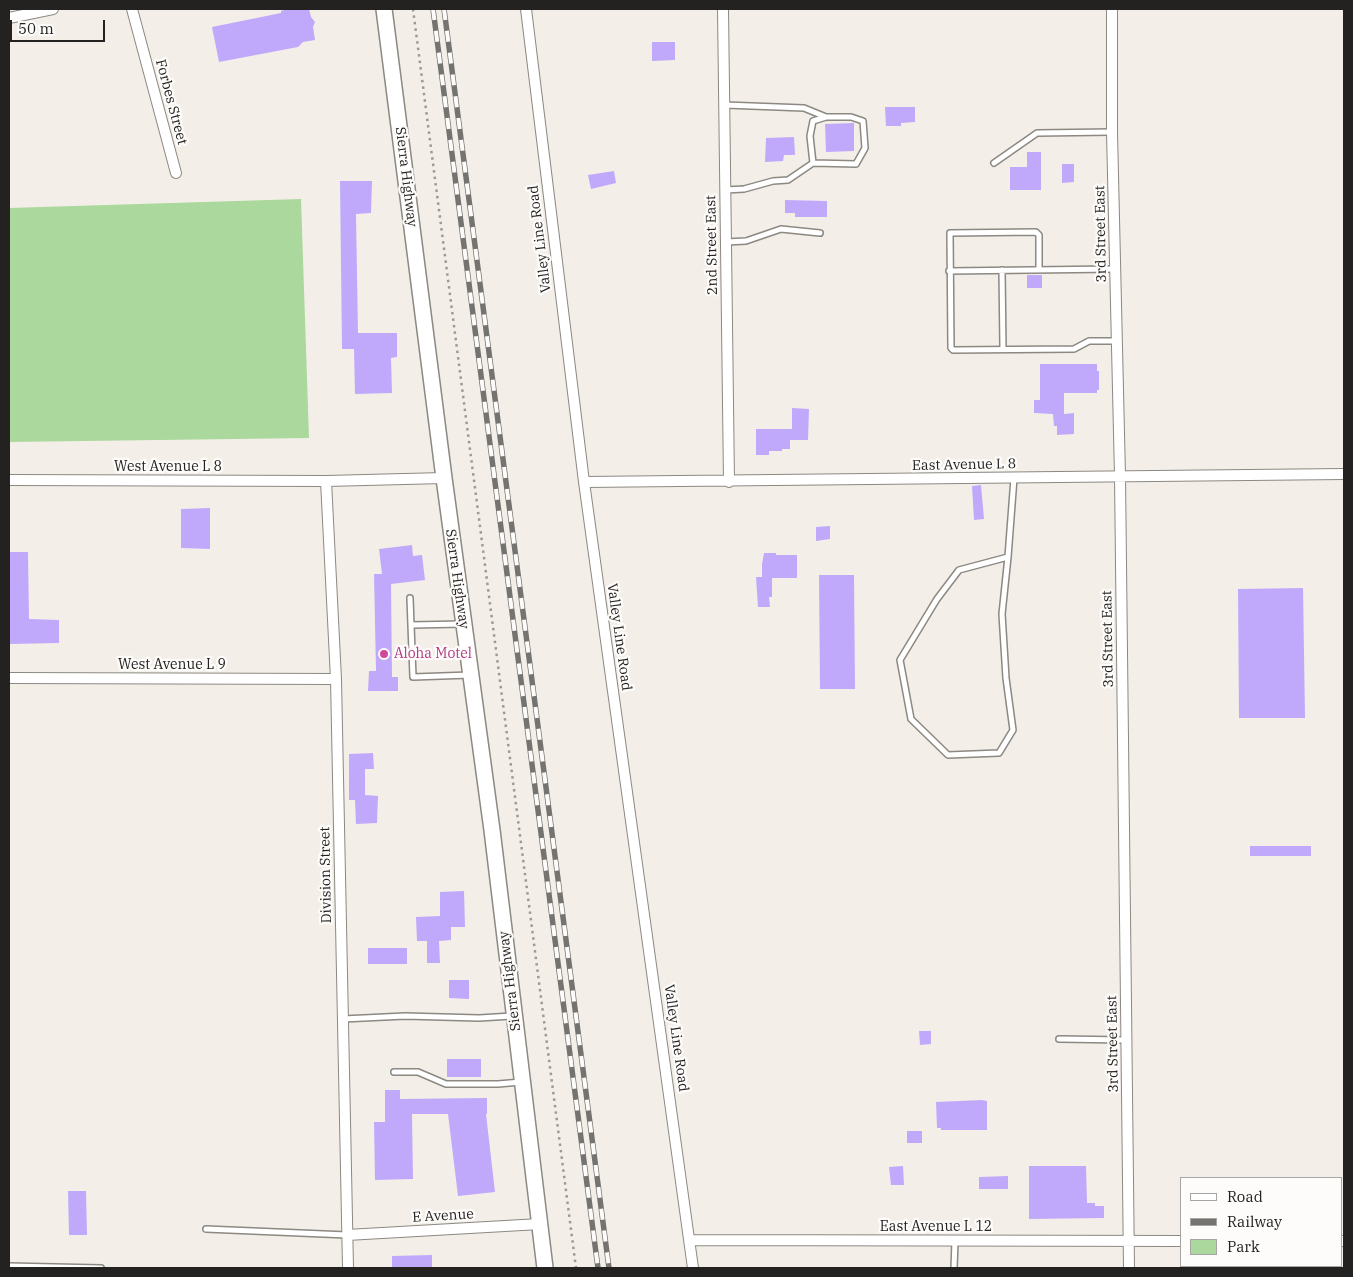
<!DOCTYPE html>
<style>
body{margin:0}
#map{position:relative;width:1353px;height:1277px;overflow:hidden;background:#f3efe8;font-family:"IBM Plex Serif",serif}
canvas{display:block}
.frame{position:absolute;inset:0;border:10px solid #242220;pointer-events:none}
.legend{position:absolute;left:1180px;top:1177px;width:162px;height:90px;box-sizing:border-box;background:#fefcfa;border:1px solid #a7a5a3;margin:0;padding:6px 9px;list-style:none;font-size:15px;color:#242220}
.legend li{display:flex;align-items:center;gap:10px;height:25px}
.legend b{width:25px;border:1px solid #a7a5a3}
.scale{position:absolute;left:10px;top:20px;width:95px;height:22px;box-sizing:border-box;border:2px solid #242220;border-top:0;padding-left:6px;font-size:15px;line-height:18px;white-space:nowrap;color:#242220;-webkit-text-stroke:4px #fefcfa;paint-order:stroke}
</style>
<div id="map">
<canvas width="1353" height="1277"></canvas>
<div class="frame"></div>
<ul class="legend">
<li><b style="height:6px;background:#fff"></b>Road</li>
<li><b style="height:6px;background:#75736f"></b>Railway</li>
<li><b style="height:14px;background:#abd89d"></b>Park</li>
</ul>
<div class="scale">50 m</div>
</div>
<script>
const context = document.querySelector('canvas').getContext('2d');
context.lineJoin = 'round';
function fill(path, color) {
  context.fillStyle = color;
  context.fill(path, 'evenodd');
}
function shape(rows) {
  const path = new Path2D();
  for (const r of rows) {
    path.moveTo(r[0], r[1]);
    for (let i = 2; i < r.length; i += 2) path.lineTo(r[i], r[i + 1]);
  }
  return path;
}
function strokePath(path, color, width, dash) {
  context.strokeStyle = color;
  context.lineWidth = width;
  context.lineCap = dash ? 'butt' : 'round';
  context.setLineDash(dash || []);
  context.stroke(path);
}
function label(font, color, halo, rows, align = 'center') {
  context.font = font + ' "IBM Plex Serif",serif';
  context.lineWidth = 4.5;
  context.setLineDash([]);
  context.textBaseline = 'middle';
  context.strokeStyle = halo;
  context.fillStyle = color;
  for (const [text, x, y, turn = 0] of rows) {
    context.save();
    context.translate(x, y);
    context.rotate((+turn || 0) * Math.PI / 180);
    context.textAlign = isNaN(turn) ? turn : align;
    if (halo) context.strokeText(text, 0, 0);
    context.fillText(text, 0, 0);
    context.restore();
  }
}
fill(shape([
 [301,199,309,438,9,442,9,208]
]), '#abd89d');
fill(shape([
 [287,9,309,9,311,17,315,22,313,27,315,40,303,42,298,47,219,62,212,27,281,13,281,11],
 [652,42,675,42,675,60,652,61],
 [885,107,915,107,915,122,901,123,901,126,886,126],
 [854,123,854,151,826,152,825,124],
 [794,137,795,155,784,155,783,161,765,162,766,138],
 [1027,152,1041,152,1041,190,1010,190,1010,167,1027,167],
 [1062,164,1074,164,1074,182,1062,183],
 [614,171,616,183,591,189,588,175],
 [340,181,372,181,371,213,356,214,358,333,397,333,397,357,391,358,392,393,355,394,354,349,342,349],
 [785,200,827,201,827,217,795,217,795,213,785,213],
 [1027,275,1042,275,1042,288,1027,288],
 [1040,364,1097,364,1097,371,1099,371,1099,390,1097,390,1097,393,1064,393,1064,414,1074,413,1074,434,1057,435,1057,426,1054,426,1053,414,1034,413,1034,400,1040,400],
 [792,408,809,409,808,440,790,440,790,449,782,449,782,451,769,451,769,455,756,455,756,429,792,429],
 [981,485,984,519,974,520,972,486],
 [210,508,210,549,181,548,181,509],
 [830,526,830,539,816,541,816,527],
 [412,545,413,556,422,555,425,580,391,584,392,677,398,677,398,691,368,691,369,671,376,671,374,574,382,574,379,549],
 [9,552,28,552,29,619,59,620,59,643,9,644],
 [764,553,776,553,776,555,797,555,797,578,772,578,772,597,769,597,770,607,758,607,756,577,762,577,762,564],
 [819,575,854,575,855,689,820,689],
 [1303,588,1305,718,1239,718,1238,589],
 [373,753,374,769,365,769,365,795,378,796,377,823,356,824,355,800,349,800,349,754],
 [1250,846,1311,846,1311,856,1250,856],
 [464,891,465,927,451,927,451,940,439,941,440,963,427,963,427,941,417,941,416,917,440,916,440,892],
 [368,948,407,948,407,964,368,964],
 [449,980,469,980,469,999,449,998],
 [919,1031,931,1031,931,1044,920,1045],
 [447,1059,481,1059,481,1077,447,1077],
 [385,1090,400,1090,400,1099,487,1098,487,1114,486,1114,495,1192,458,1196,448,1114,412,1114,413,1179,375,1180,374,1122,385,1122],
 [982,1100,987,1101,987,1130,941,1130,941,1128,937,1128,936,1102],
 [907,1131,922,1131,922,1143,907,1143],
 [903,1166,904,1185,891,1185,889,1167],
 [1029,1166,1086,1166,1087,1203,1095,1203,1095,1206,1104,1206,1104,1218,1029,1219],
 [1008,1176,1008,1189,979,1189,979,1177],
 [68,1191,86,1191,87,1235,69,1235],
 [432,1255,432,1268,392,1268,392,1256]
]), '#c0a9fb');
const service = shape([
 [725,105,804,108,826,117],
 [994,163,1037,133,1112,132],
 [725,190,744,189,773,181,788,180,813,163,856,164,865,148,863,121,851,117,826,117,813,121,810,136,813,163],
 [726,242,746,241,781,229,820,233],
 [1002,270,1003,349],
 [1039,270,1039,235,1036,232,950,233,951,348,953,350,1074,349,1089,341,1117,341],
 [949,271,1115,269],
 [1008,557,959,570,937,599,900,660,911,719,948,755,999,753,1013,730,1006,678,1002,614,1008,557,1014,478],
 [410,598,411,625],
 [463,624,411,625,413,677,470,675],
 [343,1019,405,1016,479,1018,512,1016],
 [1059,1039,1126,1040],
 [394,1072,418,1072,446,1084,498,1084,521,1082],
 [206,1229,347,1235],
 [9,1266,101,1268],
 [954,1268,955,1241]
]);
const minor = shape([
 [132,9,176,173],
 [526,9,584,482,693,1268],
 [723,9,729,482],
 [1112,9,1112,132,1120,476,1129,1268],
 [9,18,53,9],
 [9,480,326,481,444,478],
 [326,481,336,679,348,1268],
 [584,482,1344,474],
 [9,678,336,679],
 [347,1235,540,1224],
 [690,1240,1182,1241],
 [1342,1241,1344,1241]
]);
const primary = shape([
 [384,9,444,478,492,830,545,1268]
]);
strokePath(service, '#8c8882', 8);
strokePath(minor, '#8c8882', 12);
strokePath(primary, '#8c8882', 18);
strokePath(shape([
 [413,9,576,1268]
]), '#9d9994', 2.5, [2.5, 4]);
strokePath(service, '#fff', 5);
strokePath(minor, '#fff', 10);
strokePath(primary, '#fff', 15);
const rail = shape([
 [433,9,598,1268],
 [444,9,609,1268]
]);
strokePath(rail, '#75736f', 5.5);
strokePath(rail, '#fefcfa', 4, [11]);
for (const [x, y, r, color] of [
 [384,654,5,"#d1479c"]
]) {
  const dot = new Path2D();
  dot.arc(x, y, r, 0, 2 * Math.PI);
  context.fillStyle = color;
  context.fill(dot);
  strokePath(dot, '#fefcfa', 2);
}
label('14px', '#242220', '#fefcfa', [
 ["Forbes Street",171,102,75],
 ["Sierra Highway",406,177,83],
 ["3rd Street East",1101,234,-91],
 ["Valley Line Road",540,239,-97],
 ["2nd Street East",712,245,-91],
 ["East Avenue L 8",964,465,-1],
 ["West Avenue L 8",168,467],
 ["Sierra Highway",457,579,82],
 ["Valley Line Road",619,637,82],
 ["3rd Street East",1108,639,-91],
 ["West Avenue L 9",172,665],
 ["Division Street",326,875,-91],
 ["Sierra Highway",510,981,-97],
 ["Valley Line Road",676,1038,82],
 ["3rd Street East",1113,1044,-91],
 ["E Avenue",443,1216,-3],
 ["East Avenue L 12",936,1227]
]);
label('14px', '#b23c85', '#fefcfa', [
 ["Aloha Motel",394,654]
], 'left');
</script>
